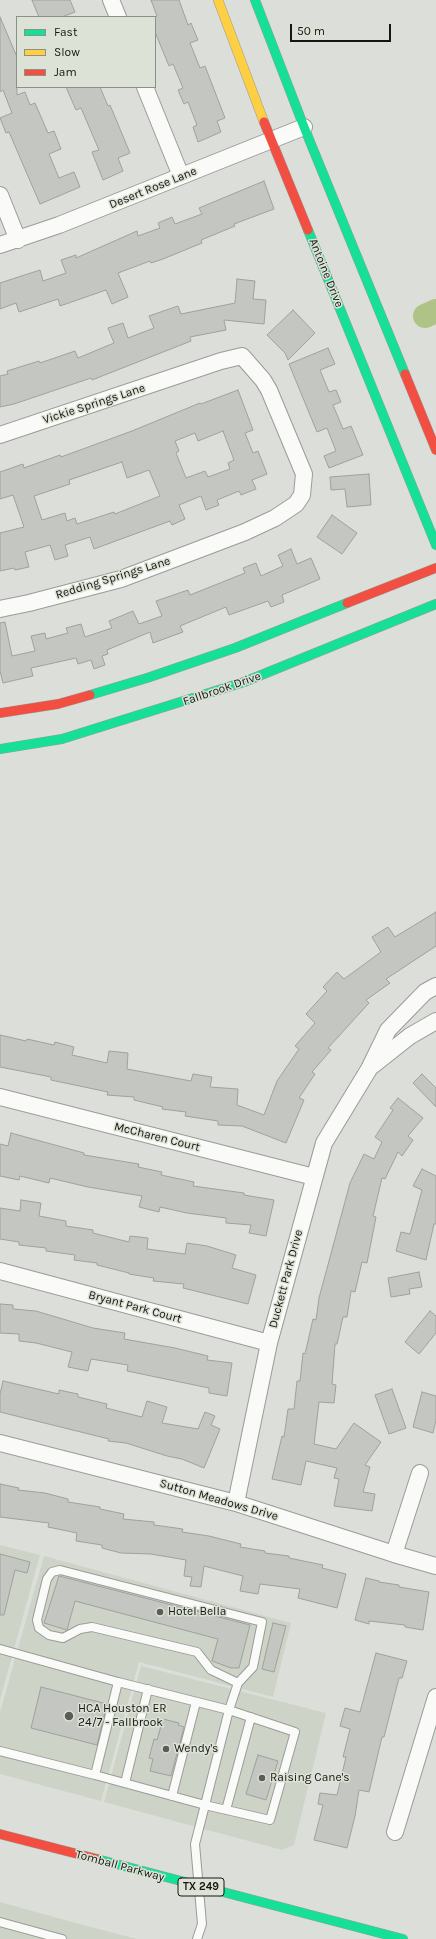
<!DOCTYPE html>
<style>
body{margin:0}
#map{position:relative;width:436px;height:1939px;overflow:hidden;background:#dcdfd9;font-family:Karla,sans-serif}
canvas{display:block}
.legend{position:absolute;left:16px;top:16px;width:140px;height:72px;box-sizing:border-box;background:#dde2d6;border:1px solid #8d9088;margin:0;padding:5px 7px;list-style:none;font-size:12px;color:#141612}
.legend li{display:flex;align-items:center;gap:8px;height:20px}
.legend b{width:20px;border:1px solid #8d9088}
.scale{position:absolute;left:290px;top:24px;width:101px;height:18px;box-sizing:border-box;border:2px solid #141612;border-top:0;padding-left:5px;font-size:12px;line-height:14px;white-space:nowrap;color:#141612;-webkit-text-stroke:3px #dde2d6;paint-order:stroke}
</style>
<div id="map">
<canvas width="436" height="1939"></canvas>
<ul class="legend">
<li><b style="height:5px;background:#16e098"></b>Fast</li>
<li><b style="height:5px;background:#ffcf43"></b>Slow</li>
<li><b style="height:5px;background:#f24e42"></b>Jam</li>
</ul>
<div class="scale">50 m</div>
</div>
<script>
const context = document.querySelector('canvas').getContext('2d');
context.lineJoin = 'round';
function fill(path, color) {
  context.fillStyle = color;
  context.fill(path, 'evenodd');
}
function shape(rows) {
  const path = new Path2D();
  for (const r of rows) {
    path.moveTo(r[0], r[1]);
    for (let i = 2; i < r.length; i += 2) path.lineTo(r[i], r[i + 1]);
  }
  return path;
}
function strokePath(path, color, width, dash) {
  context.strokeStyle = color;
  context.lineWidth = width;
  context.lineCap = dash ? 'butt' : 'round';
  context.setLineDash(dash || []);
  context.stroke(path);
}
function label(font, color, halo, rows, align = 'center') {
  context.font = font + ' Karla,sans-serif';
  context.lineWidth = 3;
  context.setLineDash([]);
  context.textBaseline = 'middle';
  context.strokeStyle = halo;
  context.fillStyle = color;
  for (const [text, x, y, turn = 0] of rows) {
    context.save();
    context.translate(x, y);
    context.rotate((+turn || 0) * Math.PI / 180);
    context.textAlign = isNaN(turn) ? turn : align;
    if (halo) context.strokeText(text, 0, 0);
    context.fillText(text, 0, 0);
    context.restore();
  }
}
fill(shape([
 [0,1545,40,1555,0,1700],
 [44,1556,291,1623,273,1697,139,1662,101,1801,0,1774,0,1712],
 [141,1666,326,1713,294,1845,282,1850,104,1802],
 [0,1902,83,1925,137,1939,0,1939]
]), '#ced3c7');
strokePath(shape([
 [425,316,436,311]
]), '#b0c386', 24);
const building = shape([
 [32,0,70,0,75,12,62,17,39,17,32,0],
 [151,0,179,0,188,25,191,23,198,40,190,43,200,68,205,66,225,118,217,121,221,132,198,142,193,127,197,125,188,102,184,104,178,90,183,88,173,64,169,66,155,32,155,17,157,16,151,0],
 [0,17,17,57,17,95,25,92,30,105,35,103,48,133,54,131,61,149,49,154,59,178,74,172,80,187,40,204,9,132,6,133,0,118,12,113,3,90,0,92,0,17],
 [66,87,100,87,108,106,110,105,130,153,118,158,123,171,103,180,92,152,99,150,81,108,76,110,66,87],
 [264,181,274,209,234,224,235,226,201,240,202,243,163,259,151,263,150,261,118,273,128,297,112,304,106,290,60,306,58,299,19,312,16,303,0,309,0,283,40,270,43,281,66,273,61,260,76,255,76,258,137,231,138,236,160,228,158,223,172,217,175,224,202,214,199,208,264,181],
 [237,279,255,281,253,299,266,300,264,324,224,320,226,330,190,337,191,341,92,380,91,378,14,404,0,407,0,376,8,374,7,371,39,361,40,363,75,351,78,358,114,343,108,328,123,323,128,338,154,328,149,316,178,306,181,314,235,303,237,279],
 [293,310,315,333,288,360,285,353,267,335,293,310],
 [328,348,335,364,320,370,329,392,336,390,341,402,333,405,343,429,351,426,363,455,329,468,324,456,336,451,327,428,317,432,289,364,328,348],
 [238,390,253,430,245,433,253,453,258,451,267,474,252,480,256,489,241,495,239,491,217,500,219,505,206,510,201,496,179,505,185,519,172,525,170,521,94,549,90,537,65,545,68,556,55,560,50,545,25,552,29,567,15,570,14,568,0,571,0,533,24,527,13,495,0,499,0,472,23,464,24,468,60,455,61,457,132,431,200,403,201,404,238,390],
 [223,431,234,460,228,463,230,469,208,477,205,471,186,478,176,453,179,451,175,441,195,433,198,441,223,431],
 [122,462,127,478,149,470,160,496,115,514,114,512,77,524,75,518,67,521,65,513,42,520,34,496,70,484,69,480,122,462],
 [369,474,371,505,347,507,345,489,331,490,330,477,369,474],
 [332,515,357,533,342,554,317,537,332,515],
 [291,549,297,564,311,558,320,579,282,595,284,602,271,607,268,601,229,615,226,607,180,626,183,632,153,643,150,632,107,650,108,654,102,656,105,665,94,669,91,660,78,664,76,658,31,668,33,676,3,683,0,671,0,623,5,622,12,656,35,651,31,636,45,633,46,639,68,633,66,628,81,624,85,637,112,628,109,621,133,611,139,624,162,616,156,601,188,590,190,595,245,573,243,568,256,563,261,576,283,566,278,555,291,549],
 [436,912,436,946,386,979,390,983,366,1000,369,1003,328,1048,331,1050,312,1072,315,1074,299,1098,304,1100,286,1143,242,1126,218,1125,218,1121,185,1116,186,1112,162,1109,163,1107,134,1100,134,1097,107,1095,108,1092,51,1080,51,1077,0,1067,0,1035,26,1041,27,1039,54,1045,55,1042,74,1047,72,1055,107,1063,109,1051,128,1053,127,1069,191,1081,193,1074,212,1077,210,1087,238,1089,237,1105,264,1115,277,1081,299,1049,295,1046,315,1023,306,1014,327,991,323,987,337,972,344,979,381,952,372,937,388,927,395,937,436,912],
 [422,1074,436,1088,436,1107,413,1083,422,1074],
 [398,1098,423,1118,408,1136,413,1140,402,1156,398,1152,385,1179,382,1178,373,1216,376,1217,367,1263,362,1262,355,1292,351,1291,347,1317,343,1317,337,1344,335,1344,332,1384,336,1385,334,1403,319,1402,314,1444,336,1449,354,1423,381,1442,365,1465,370,1467,363,1492,375,1494,372,1511,334,1506,339,1479,334,1478,337,1468,306,1461,301,1485,272,1479,282,1436,284,1437,288,1409,294,1409,297,1381,300,1381,303,1353,305,1354,313,1319,316,1320,319,1298,350,1183,364,1154,374,1159,382,1142,375,1137,393,1110,390,1108,398,1098],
 [11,1133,84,1153,84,1155,139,1164,138,1167,162,1172,161,1175,194,1182,193,1186,244,1193,244,1195,274,1200,266,1236,249,1233,251,1225,226,1223,226,1218,187,1213,160,1207,159,1212,139,1207,142,1196,88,1187,50,1178,49,1183,20,1176,19,1180,0,1176,0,1144,8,1146,11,1133],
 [422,1169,436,1176,436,1224,434,1224,426,1260,396,1251,401,1232,410,1234,422,1190,413,1186,422,1169],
 [21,1200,41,1203,39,1216,66,1221,66,1226,93,1230,93,1233,129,1242,130,1236,148,1238,147,1249,185,1254,187,1243,207,1246,236,1255,232,1268,256,1275,248,1304,183,1288,184,1284,153,1281,154,1278,129,1274,129,1273,97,1265,97,1263,74,1260,75,1255,46,1251,46,1248,19,1245,19,1242,0,1239,0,1208,20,1211,21,1200],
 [419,1272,422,1287,409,1289,410,1294,391,1297,388,1278,419,1272],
 [0,1304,13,1305,13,1309,36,1311,93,1328,125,1333,124,1339,175,1348,208,1356,207,1360,232,1363,227,1396,209,1393,209,1388,127,1371,128,1365,91,1359,88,1371,68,1367,72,1352,36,1343,19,1341,19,1334,0,1333,0,1304],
 [430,1311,436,1316,436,1333,419,1354,405,1342,430,1311],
 [3,1381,59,1394,59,1390,78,1394,78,1397,107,1404,106,1408,142,1417,147,1401,167,1407,162,1423,198,1429,205,1412,215,1416,211,1425,220,1429,204,1468,182,1459,167,1456,126,1443,108,1441,109,1439,0,1412,0,1394,3,1381],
 [392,1389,406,1428,389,1434,375,1395,392,1389],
 [422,1392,436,1396,436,1420,433,1433,413,1427,422,1392],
 [0,1484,19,1488,18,1490,45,1493,68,1499,68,1502,100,1507,100,1509,124,1514,123,1519,154,1522,154,1525,183,1529,182,1532,209,1536,241,1544,240,1547,265,1551,265,1553,289,1556,289,1558,323,1565,322,1568,346,1574,337,1608,298,1598,300,1589,260,1584,258,1594,240,1591,243,1576,204,1566,201,1587,190,1586,192,1577,184,1576,186,1560,151,1554,121,1553,102,1548,102,1545,76,1541,77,1533,48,1527,49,1523,0,1517,0,1484],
 [0,1554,30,1562,27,1573,15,1570,4,1615,0,1615,0,1554],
 [59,1576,250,1625,239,1668,231,1668,212,1661,218,1639,75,1601,67,1630,44,1623,59,1576],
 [366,1578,379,1581,379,1582,399,1585,399,1587,429,1592,423,1630,405,1627,405,1625,369,1621,369,1624,355,1620,366,1578],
 [273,1623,286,1626,274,1672,262,1669,273,1623],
 [376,1653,407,1661,402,1678,399,1678,384,1737,382,1737,369,1792,359,1790,355,1816,347,1848,314,1840,323,1805,318,1804,320,1793,337,1795,346,1757,343,1757,350,1729,340,1726,345,1708,360,1712,376,1653],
 [41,1687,107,1704,97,1745,31,1728,41,1687],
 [163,1719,179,1723,178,1725,184,1727,171,1776,150,1771,153,1759,149,1758,154,1739,157,1740,163,1719],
 [258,1755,278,1761,266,1800,246,1794,258,1755]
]);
fill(building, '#c4c6c2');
strokePath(building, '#9fa19c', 1);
const lane = shape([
 [0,1649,118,1682,95,1775,0,1751],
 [118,1682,229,1710,295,1732,270,1820,205,1805,229,1710,238,1683,253,1667,262,1622,60,1570,52,1572,47,1579,37,1620,39,1628,49,1635,63,1638,80,1629,92,1627,197,1652,211,1670,238,1683],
 [95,1775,205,1805,195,1844,202,1924,197,1939],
 [125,1783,148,1689],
 [172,1796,196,1702],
 [226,1810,251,1717],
 [0,1922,62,1939]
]);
const street = shape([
 [111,0,118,17],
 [145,87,181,176],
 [0,195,18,240],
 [0,245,59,225,304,127],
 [0,435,221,361,242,356,263,380,269,390,304,474,302,495,296,504,275,518,245,532,121,579,29,603,0,609],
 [372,1066,410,1036,436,1021],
 [0,1097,314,1177],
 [0,1271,269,1343],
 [0,1443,236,1503,394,1554,436,1566],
 [236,1503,269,1343,324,1143,369,1069,388,1030,425,992,436,986],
 [394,1554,420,1473],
 [395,1832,436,1697]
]);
const fast = shape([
 [255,0,304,127,405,374],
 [308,230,436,545],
 [90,695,147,678,235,648,347,603],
 [0,749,62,739,244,682,436,604],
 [97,1859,403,1939]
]);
const slow = shape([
 [218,0,264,122]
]);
const jam = shape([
 [264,122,308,230],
 [405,374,436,450],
 [347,603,436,568],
 [0,713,58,704,90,695],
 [0,1834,97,1859]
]);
strokePath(lane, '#999c97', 10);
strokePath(street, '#999c97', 18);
strokePath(fast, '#999c97', 10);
strokePath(slow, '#999c97', 10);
strokePath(jam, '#999c97', 10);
strokePath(lane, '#fafaf9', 8);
strokePath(street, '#fafaf9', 16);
strokePath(fast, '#16e098', 9);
strokePath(slow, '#ffcf43', 9);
strokePath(jam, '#f24e42', 9);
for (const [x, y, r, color] of [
 [160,1612,4,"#5a5c58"],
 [69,1716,5,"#5a5c58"],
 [166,1749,4,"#5a5c58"],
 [262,1778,4,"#5a5c58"]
]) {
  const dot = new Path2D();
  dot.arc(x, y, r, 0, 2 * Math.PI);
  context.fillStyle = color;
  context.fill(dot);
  strokePath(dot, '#dde2d6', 1.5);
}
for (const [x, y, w] of [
 [201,1887,46]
]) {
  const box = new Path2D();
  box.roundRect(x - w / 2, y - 9, w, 18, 3);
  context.fillStyle = '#dde2d6';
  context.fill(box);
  strokePath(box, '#141612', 1);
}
label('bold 11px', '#141612', null, [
 ["TX 249",201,1887]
]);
label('12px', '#141612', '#dde2d6', [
 ["Desert Rose Lane",153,188,-22],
 ["Antoine Drive",326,273,68],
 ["Vickie Springs Lane",94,404,-18],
 ["Redding Springs Lane",113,578,-17],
 ["Fallbrook Drive",222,689,-19],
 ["McCharen Court",157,1137,14],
 ["Duckett Park Drive",286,1279,-75],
 ["Bryant Park Court",135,1307,15],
 ["Sutton Meadows Drive",219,1500,16],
 ["Tomball Parkway",120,1866,15]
]);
label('12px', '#141612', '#dde2d6', [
 ["Hotel Bella",168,1612],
 ["HCA Houston ER",78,1709],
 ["24/7 - Fallbrook",78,1723],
 ["Wendy's",174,1749],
 ["Raising Cane's",270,1778]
], 'left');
</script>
